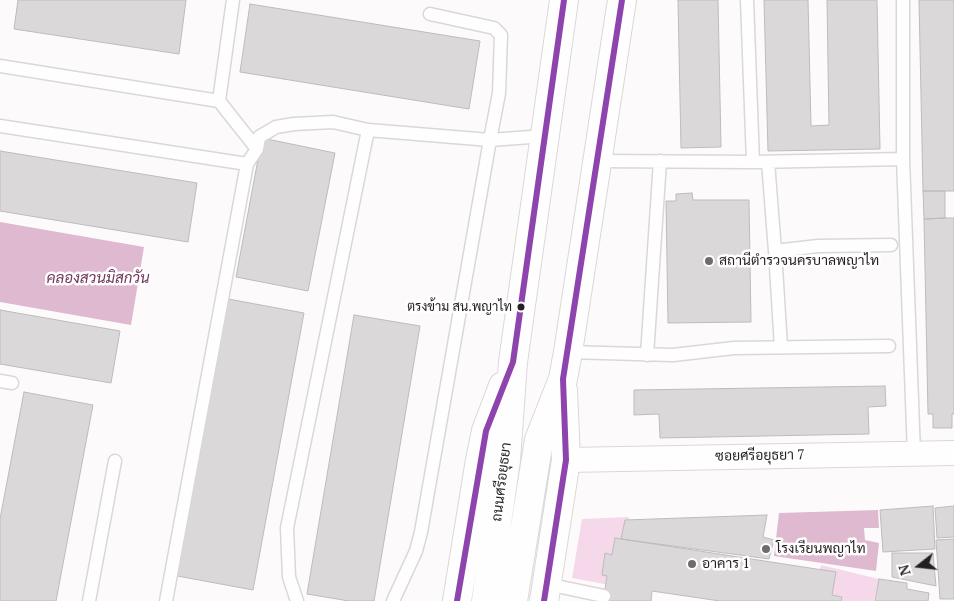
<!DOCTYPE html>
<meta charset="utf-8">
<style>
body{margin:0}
#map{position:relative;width:954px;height:601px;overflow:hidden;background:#fdfafc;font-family:"PT Serif",serif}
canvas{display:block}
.north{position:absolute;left:894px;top:541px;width:50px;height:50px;-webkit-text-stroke:4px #fff;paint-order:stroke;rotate:254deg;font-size:14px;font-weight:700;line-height:20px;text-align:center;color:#241f22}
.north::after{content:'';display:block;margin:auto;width:18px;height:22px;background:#241f22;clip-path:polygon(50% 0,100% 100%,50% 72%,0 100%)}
</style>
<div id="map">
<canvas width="954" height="601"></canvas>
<div class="north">N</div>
</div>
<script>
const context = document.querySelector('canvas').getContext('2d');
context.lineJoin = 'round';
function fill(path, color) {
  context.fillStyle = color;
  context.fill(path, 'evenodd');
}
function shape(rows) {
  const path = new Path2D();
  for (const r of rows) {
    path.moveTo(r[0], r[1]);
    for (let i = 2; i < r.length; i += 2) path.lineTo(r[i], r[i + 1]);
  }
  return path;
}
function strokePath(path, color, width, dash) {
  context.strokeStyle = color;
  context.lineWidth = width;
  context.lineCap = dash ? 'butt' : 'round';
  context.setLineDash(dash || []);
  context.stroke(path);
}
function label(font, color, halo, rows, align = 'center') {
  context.font = font + ' "PT Serif",Sarabun,serif';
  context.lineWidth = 5;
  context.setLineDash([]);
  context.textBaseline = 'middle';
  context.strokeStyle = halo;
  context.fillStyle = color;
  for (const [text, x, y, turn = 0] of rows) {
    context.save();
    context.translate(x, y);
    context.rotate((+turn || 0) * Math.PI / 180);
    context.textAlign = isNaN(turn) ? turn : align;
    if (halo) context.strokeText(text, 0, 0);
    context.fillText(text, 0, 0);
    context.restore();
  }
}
fill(shape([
 [629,517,620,587,572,578,582,519],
 [821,565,879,579,874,601,812,601]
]), '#f5d8e9');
fill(shape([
 [0,222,144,247,131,325,0,302],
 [878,510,879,528,864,528,865,540,879,543,876,571,774,556,779,513]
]), '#deb9cf');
const building = shape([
 [18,0,186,0,179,54,14,29,18,0],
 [678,0,718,0,721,147,681,148,678,0],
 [764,0,808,0,811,126,829,125,827,0,877,0,880,149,768,151,764,0],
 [919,0,954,0,954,191,923,191,919,0],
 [250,4,480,41,469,109,240,72,250,4],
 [262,138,335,153,308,291,236,277,262,138],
 [0,151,197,183,188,242,0,211,0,151],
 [923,191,945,191,945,218,924,219,923,191],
 [692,193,693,200,749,200,751,322,668,323,666,201,676,201,676,194,692,193],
 [945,218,954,218,954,414,952,414,952,428,933,428,933,414,928,414,924,219,945,218],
 [223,298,304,313,253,590,172,575,223,298],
 [0,310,120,331,111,383,0,364,0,310],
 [354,315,420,326,374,601,349,601,307,594,354,315],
 [885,386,886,406,868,407,869,434,660,438,659,414,634,415,634,390,885,386],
 [24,392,93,405,56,601,0,601,0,519,24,392],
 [933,506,935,549,883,552,880,510,933,506],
 [954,506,954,537,937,538,935,508,954,506],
 [767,515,763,537,774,540,769,559,621,539,625,520,767,515],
 [615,538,836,572,832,595,842,597,841,601,720,601,652,591,651,601,603,601,607,576,602,575,605,553,612,555,615,538],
 [954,539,954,599,940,599,936,540,954,539],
 [892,553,933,553,936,586,892,577,892,553],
 [879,579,907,583,907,589,929,593,928,601,875,601,879,579]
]);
fill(building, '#dbd8da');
strokePath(building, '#bebbbd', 1);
const lane = shape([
 [747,0,753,162],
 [903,0,903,159,914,454],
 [0,66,219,101,257,149],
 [219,101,233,0],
 [0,126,247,164,166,601],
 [597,161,753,162,903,159],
 [768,162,775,251,781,347],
 [247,164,257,149,259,137,276,127,294,124,333,122,368,130,490,140,499,93,501,35,494,28,430,14],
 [775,251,818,246,891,245],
 [568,352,673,355,734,348,889,346],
 [647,355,660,161],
 [0,381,12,383],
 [547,584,604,596],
 [89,601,115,461],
 [297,601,289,577,287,528,368,130],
 [393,601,416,551,421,532,490,140,544,136]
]);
const street = shape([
 [566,460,954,453]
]);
const secondary = shape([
 [457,601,480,460,486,431,503,386],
 [486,601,506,460,513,362,564,0],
 [513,601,539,440,563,379,568,352,622,0],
 [544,601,566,460,563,390]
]);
strokePath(lane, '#dbd7d9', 15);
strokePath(street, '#dbd7d9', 26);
strokePath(secondary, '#dbd7d9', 30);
strokePath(lane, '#fffeff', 12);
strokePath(street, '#fffeff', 24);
strokePath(secondary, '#fffeff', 28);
strokePath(shape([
 [457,601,486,431,513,362,564,0],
 [544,601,566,460,563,379,622,0]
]), '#8e44ad', 6);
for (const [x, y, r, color] of [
 [709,261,5,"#706c6e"],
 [521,307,4.5,"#241f22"],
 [766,549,5,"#706c6e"],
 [692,564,5,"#706c6e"]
]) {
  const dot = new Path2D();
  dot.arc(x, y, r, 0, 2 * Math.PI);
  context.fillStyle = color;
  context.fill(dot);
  strokePath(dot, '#fff', 2);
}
label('13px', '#241f22', '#fff', [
 ["ตรงข้าม สน.พญาไท",512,307]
], 'right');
label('14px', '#241f22', '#fff', [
 ["สถานีตำรวจนครบาลพญาไท",719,261],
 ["โรงเรียนพญาไท",776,549],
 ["อาคาร 1",702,564]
], 'left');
label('14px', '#241f22', '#fff', [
 ["ซอยศรีอยุธยา 7",760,456,-1],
 ["ถนนศรีอยุธยา",502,482,-83]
]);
label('italic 15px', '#73355d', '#fff', [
 ["คลองสวนมิสกวัน",98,279]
]);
</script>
